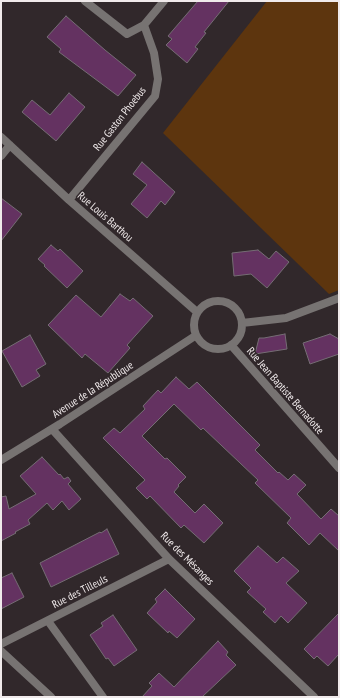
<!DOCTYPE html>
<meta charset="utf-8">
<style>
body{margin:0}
#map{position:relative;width:340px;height:698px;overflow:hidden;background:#31282b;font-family:"PT Sans Narrow",sans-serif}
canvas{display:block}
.frame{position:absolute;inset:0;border:2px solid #f0eaeb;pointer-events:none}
</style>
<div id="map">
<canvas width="340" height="698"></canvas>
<div class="frame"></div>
</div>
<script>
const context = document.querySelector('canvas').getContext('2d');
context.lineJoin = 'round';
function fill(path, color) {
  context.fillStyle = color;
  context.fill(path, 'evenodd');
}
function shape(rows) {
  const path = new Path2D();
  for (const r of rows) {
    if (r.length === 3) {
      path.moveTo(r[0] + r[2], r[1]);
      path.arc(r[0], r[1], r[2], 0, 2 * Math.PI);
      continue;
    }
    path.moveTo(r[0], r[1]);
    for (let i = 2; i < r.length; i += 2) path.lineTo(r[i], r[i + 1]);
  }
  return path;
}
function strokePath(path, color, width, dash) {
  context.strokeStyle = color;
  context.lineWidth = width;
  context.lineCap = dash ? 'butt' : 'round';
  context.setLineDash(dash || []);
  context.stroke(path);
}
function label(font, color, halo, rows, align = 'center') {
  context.font = font + ' "PT Sans Narrow",sans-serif';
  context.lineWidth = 3;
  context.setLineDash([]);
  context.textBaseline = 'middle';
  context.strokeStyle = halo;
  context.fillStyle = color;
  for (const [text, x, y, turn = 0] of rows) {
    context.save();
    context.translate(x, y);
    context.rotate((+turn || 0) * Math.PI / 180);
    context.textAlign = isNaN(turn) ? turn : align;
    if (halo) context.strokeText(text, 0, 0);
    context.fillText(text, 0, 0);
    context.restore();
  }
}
fill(shape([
 [267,1,339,1,339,290,329,294,163,133]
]), '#5d350e');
const building = shape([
 [198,1,229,1,204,32,206,33,195,47,198,49,187,63,166,45,172,39,168,36,198,1],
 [66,16,105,50,136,75,118,96,59,52,61,49,47,37,66,16],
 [69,93,85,107,56,141,22,112,32,100,50,115,69,93],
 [142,162,175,192,165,205,161,201,147,218,131,204,147,185,133,174,142,162],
 [1,198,22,214,1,241,1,198],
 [51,245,58,251,60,249,83,271,67,288,44,266,45,265,38,259,51,245],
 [258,250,269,259,276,251,289,262,267,288,251,274,234,276,232,253,258,250],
 [120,294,130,301,133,298,153,316,127,345,130,348,108,373,85,354,82,358,48,325,50,323,76,295,101,317,120,294],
 [285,334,287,349,255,354,259,338,264,338,285,334],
 [330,334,339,339,339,354,310,364,303,343,330,334],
 [30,335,46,364,36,370,40,376,22,387,2,351,30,335],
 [176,377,189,389,197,382,260,445,255,450,278,473,279,472,288,480,294,474,306,485,297,494,321,519,331,509,339,516,339,551,320,533,309,545,287,523,291,518,255,483,258,480,203,428,201,430,174,404,142,436,165,459,167,458,186,477,178,485,179,486,174,492,195,513,204,504,223,523,204,543,184,525,181,528,150,496,147,499,136,488,145,480,103,438,114,428,120,433,145,409,143,406,158,390,161,393,176,377],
 [42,457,59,475,60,474,64,479,68,477,71,481,68,484,81,499,69,510,62,501,53,510,47,503,28,520,30,524,15,532,16,533,1,541,1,497,6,496,9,509,36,494,20,476,42,457],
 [107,529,119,554,51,587,40,563,100,532,101,533,107,529],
 [258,546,277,563,283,557,299,571,286,583,307,603,288,623,281,616,275,623,263,612,266,609,247,592,251,588,234,571,258,546],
 [12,573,24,597,1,609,1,578,12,573],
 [165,589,195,619,177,638,169,631,168,633,147,613,157,602,155,599,165,589],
 [339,613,339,654,328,666,317,656,314,659,304,649,339,613],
 [113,615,137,650,114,666,108,658,106,659,90,635,103,626,101,623,113,615],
 [218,641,228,652,226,655,236,665,202,697,142,697,152,686,149,683,159,673,174,687,218,641]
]);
fill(building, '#643261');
strokePath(building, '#756d74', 1);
strokePath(shape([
 [85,1,127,34,144,25],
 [1,137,69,200,197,312],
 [1,156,10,145],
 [69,200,155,96,158,79,154,53,144,25,164,1],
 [218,325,24],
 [242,323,286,318,339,298],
 [231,345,339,468],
 [52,429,169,559,314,697],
 [1,460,60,424,195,336],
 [48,621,103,697],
 [1,644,169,559],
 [1,651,51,697]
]), '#777372', 8);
label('11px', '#f0eaeb', '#31282b', [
 ["Rue Gaston Phoebus",120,119,-52],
 ["Rue Louis Barthou",105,217,41],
 ["Avenue de la République",93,390,-33],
 ["Rue Jean Baptiste Bernadotte",285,391,49],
 ["Rue des Mésanges",187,559,45],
 ["Rue des Tilleuls",80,592,-27]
]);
</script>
